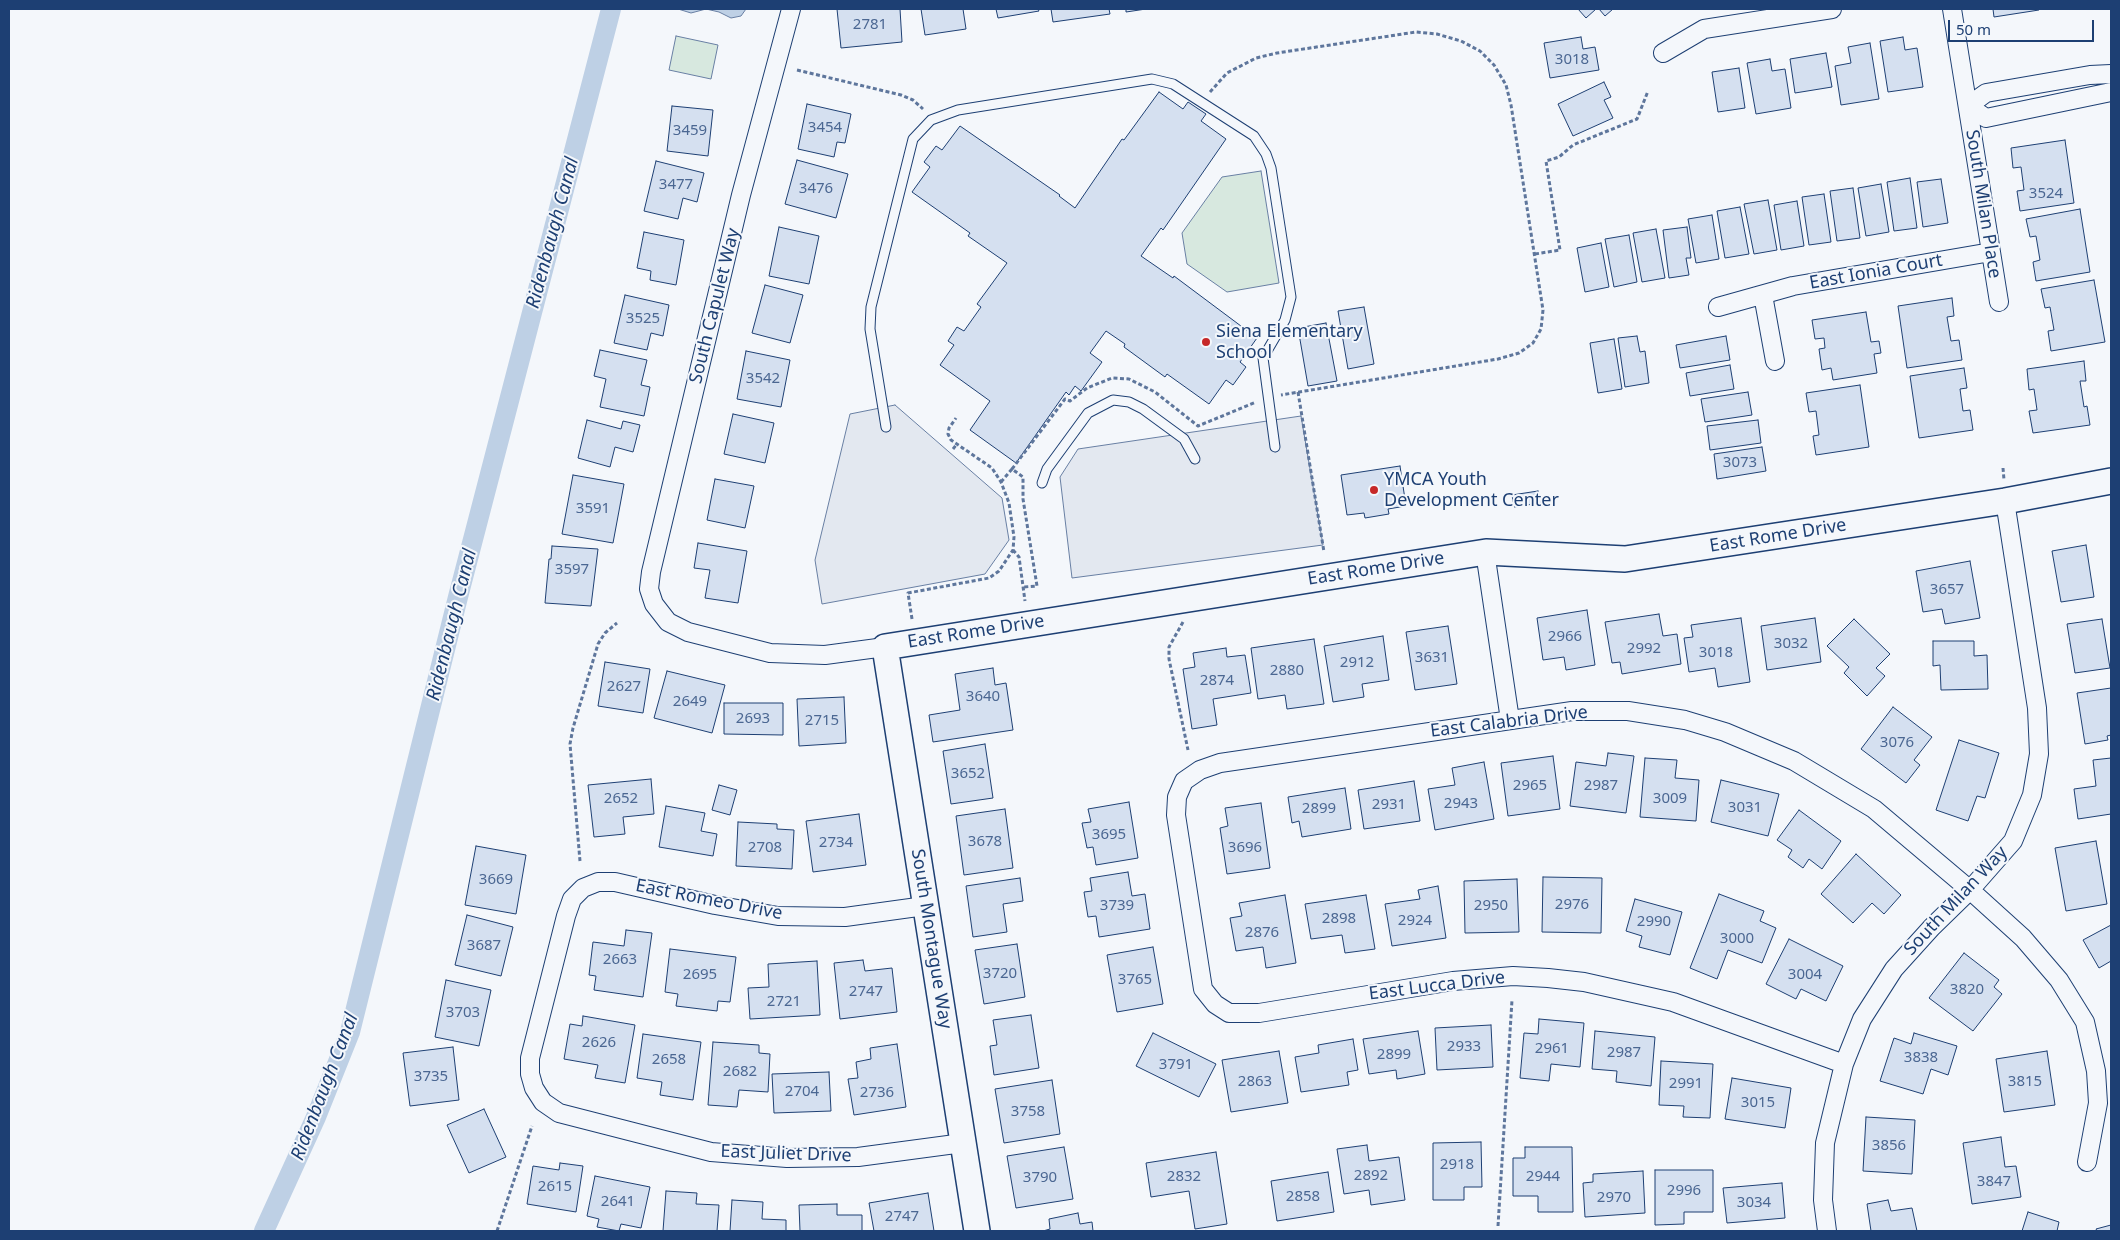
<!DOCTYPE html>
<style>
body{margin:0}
#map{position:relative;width:2120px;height:1240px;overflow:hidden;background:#f4f7fb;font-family:"Noto Sans",sans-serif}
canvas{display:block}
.frame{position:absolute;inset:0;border:10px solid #1d3f73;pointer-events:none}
.scale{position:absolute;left:1948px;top:20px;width:146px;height:22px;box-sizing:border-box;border:2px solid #1d3f73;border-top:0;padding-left:6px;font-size:15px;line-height:18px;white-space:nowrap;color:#1d3f73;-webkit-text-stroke:4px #f4f7fb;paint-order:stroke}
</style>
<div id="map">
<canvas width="2120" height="1240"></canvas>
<div class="frame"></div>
<div class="scale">50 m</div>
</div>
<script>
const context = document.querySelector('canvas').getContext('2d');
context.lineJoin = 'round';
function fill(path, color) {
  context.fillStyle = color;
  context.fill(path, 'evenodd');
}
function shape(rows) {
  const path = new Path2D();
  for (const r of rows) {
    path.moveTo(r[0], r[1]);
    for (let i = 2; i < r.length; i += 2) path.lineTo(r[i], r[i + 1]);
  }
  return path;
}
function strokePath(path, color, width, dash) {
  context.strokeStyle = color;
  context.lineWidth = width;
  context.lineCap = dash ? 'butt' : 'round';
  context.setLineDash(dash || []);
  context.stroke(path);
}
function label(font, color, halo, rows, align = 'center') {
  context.font = font + ' "Noto Sans",sans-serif';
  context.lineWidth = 4;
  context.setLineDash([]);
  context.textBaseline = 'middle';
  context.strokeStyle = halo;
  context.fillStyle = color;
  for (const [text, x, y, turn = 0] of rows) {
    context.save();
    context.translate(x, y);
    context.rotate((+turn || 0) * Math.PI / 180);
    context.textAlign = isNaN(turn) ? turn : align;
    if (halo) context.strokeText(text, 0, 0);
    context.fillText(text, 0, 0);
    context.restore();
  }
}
const green = shape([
 [676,36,718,45,711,79,669,70,676,36],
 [1261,171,1279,283,1227,292,1187,264,1182,233,1222,177,1261,171]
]);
fill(green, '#d7e8df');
strokePath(green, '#687fa3', 1);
const parking = shape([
 [895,405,1002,498,1009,540,985,574,822,604,815,560,850,414,895,405],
 [1301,416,1323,545,1072,578,1060,477,1078,449,1301,416]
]);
fill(parking, '#e3e8f0');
strokePath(parking, '#687fa3', 1);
const water = shape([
 [678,9,746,9,741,16,731,18,719,12,706,9,691,13,678,9]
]);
fill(water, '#bed0e5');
strokePath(water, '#687fa3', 1);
strokePath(shape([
 [264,1231,316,1117,350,1032,458,597,611,9]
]), '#bed0e5', 20);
const building = shape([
 [837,9,900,9,902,42,841,48,837,9],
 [921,9,963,9,966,29,925,35,921,9],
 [996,9,1038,9,1039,11,998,18,996,9],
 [1051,9,1109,9,1110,14,1053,22,1051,9],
 [1126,9,1146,9,1126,12,1126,9],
 [1578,9,1596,9,1586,18,1578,9],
 [1599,9,1613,9,1605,16,1599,9],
 [1993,9,2039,9,2039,10,1994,17,1993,9],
 [1581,37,1583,49,1595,47,1599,70,1550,78,1544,43,1581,37],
 [1903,37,1905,50,1917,48,1923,87,1888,92,1880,41,1903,37],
 [1870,43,1879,99,1841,105,1835,66,1851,63,1848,47,1870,43],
 [1826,53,1832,87,1795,93,1790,59,1826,53],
 [1770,59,1772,71,1785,69,1791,108,1756,114,1747,63,1770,59],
 [1739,68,1745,108,1718,112,1712,72,1739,68],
 [1604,82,1611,97,1604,100,1613,118,1573,136,1558,104,1604,82],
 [1159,92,1183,109,1188,102,1206,114,1201,121,1226,139,1163,230,1161,228,1141,256,1173,278,1174,276,1257,338,1240,362,1246,367,1233,385,1226,380,1209,404,1167,374,1165,377,1124,347,1125,344,1106,331,1090,353,1102,362,1081,391,1075,386,1069,395,1066,392,1016,463,970,430,990,401,940,365,954,345,948,341,957,327,964,331,981,307,977,304,1007,263,968,236,970,233,912,192,930,167,924,162,936,146,942,150,960,126,1060,195,1059,196,1075,208,1122,139,1124,140,1159,92],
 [807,104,851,114,845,143,837,142,834,157,798,149,807,104],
 [672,106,713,110,708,156,667,151,672,106],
 [2065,140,2074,203,2020,211,2017,191,2024,190,2021,167,2013,168,2011,148,2065,140],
 [797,160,848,174,836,218,785,204,797,160],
 [656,161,704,173,697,202,683,198,678,219,644,211,656,161],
 [1910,178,1917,228,1894,231,1887,182,1910,178],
 [1941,179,1948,223,1923,227,1917,182,1941,179],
 [1881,184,1889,232,1866,236,1858,188,1881,184],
 [1853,188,1860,238,1837,241,1830,191,1853,188],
 [1824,194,1831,242,1809,245,1802,197,1824,194],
 [1768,200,1777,250,1754,254,1744,204,1768,200],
 [1797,201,1804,246,1781,250,1774,205,1797,201],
 [1740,207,1749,254,1725,258,1717,211,1740,207],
 [2080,209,2090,272,2036,281,2033,262,2040,260,2036,236,2030,237,2026,219,2080,209],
 [1712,215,1719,259,1696,263,1688,219,1712,215],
 [779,227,819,236,809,284,769,276,779,227],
 [1687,227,1691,258,1686,258,1689,275,1669,278,1663,230,1687,227],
 [1656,229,1665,278,1642,282,1633,233,1656,229],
 [644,232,684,240,676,285,650,280,651,271,637,268,644,232],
 [1629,235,1637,282,1614,287,1605,239,1629,235],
 [1601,243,1609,287,1585,292,1577,248,1601,243],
 [2094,280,2105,342,2051,351,2048,331,2054,330,2050,307,2045,308,2041,289,2094,280],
 [765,285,803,295,790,343,752,333,765,285],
 [625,295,669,305,663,336,651,333,647,350,614,343,625,295],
 [1952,298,1954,316,1947,317,1951,341,1959,340,1962,360,1907,368,1898,306,1952,298],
 [1364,307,1374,364,1348,369,1338,311,1364,307],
 [1866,312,1871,342,1879,341,1881,353,1874,354,1877,373,1833,380,1831,368,1822,370,1819,349,1825,348,1824,338,1815,339,1812,320,1866,312],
 [1326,323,1337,381,1308,386,1298,328,1326,323],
 [1637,336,1640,352,1645,351,1649,383,1625,387,1618,338,1637,336],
 [1726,336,1730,360,1680,368,1676,345,1726,336],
 [1614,339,1622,389,1598,393,1590,343,1614,339],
 [600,350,647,360,641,385,650,387,644,416,600,407,606,379,594,376,600,350],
 [746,351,790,360,781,407,737,399,746,351],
 [2084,361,2086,381,2080,381,2084,407,2087,406,2090,425,2033,433,2029,411,2037,410,2034,389,2029,390,2027,369,2084,361],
 [1730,365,1734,389,1690,396,1686,373,1730,365],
 [1964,368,1967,388,1960,389,1963,411,1970,410,1973,430,1919,438,1910,376,1964,368],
 [1860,385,1869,447,1816,455,1813,436,1819,435,1816,411,1809,412,1806,393,1860,385],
 [1748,392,1752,415,1705,422,1701,399,1748,392],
 [733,414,774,423,765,463,724,454,733,414],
 [587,420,621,429,623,421,640,425,633,452,615,447,610,467,578,458,587,420],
 [1758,420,1761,443,1710,450,1707,426,1758,420],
 [1762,447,1766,471,1717,479,1714,454,1762,447],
 [1400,466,1406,506,1388,509,1389,514,1365,518,1364,513,1347,515,1341,475,1400,466],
 [573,475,624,484,613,543,562,534,573,475],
 [715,479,754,486,745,528,707,520,715,479],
 [1538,491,1540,503,1514,507,1512,495,1538,491],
 [698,543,747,551,738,603,705,598,710,570,694,568,698,543],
 [2086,545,2094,597,2061,602,2052,551,2086,545],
 [552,546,598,549,591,606,545,603,549,559,551,559,552,546],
 [1970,561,1980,618,1945,624,1942,609,1923,612,1916,571,1970,561],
 [1587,610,1595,665,1566,670,1564,657,1543,660,1537,618,1587,610],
 [1659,614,1663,636,1677,634,1681,664,1622,674,1620,662,1612,663,1605,622,1659,614],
 [1741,618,1750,682,1718,687,1715,668,1689,672,1684,638,1693,637,1691,625,1741,618],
 [1815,618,1821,662,1767,670,1761,626,1815,618],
 [1854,619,1890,654,1876,668,1885,676,1867,696,1844,673,1849,667,1827,646,1854,619],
 [2102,619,2110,668,2075,673,2067,624,2102,619],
 [1448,626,1457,684,1415,690,1406,632,1448,626],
 [1383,636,1389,680,1362,684,1364,697,1333,702,1324,646,1383,636],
 [1314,639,1324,704,1287,709,1285,695,1258,699,1251,648,1314,639],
 [1933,641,1974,641,1974,656,1987,655,1988,689,1941,690,1940,665,1933,666,1933,641],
 [1226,648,1227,657,1245,655,1251,693,1213,699,1217,725,1192,729,1183,669,1195,667,1193,653,1226,648],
 [605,662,650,669,643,713,598,706,605,662],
 [993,668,995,685,1006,683,1013,730,933,742,929,715,960,710,955,674,993,668],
 [667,671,725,685,712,733,654,718,667,671],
 [2111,688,2111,735,2107,736,2108,740,2085,744,2077,693,2111,688],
 [844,697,846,743,799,746,797,699,844,697],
 [724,703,783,703,783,735,724,734,724,703],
 [1893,707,1932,737,1914,760,1920,765,1906,783,1861,749,1893,707],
 [1959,740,1999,753,1985,798,1977,796,1968,821,1936,810,1959,740],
 [985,744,993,798,951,804,943,751,985,744],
 [1608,753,1634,756,1626,813,1570,806,1576,762,1606,766,1608,753],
 [1553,756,1560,809,1508,816,1501,763,1553,756],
 [1645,758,1677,760,1675,778,1699,780,1696,821,1640,817,1645,758],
 [2111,758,2111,814,2078,819,2074,789,2096,786,2093,760,2111,758],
 [1484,762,1494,819,1435,830,1428,789,1455,785,1452,768,1484,762],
 [651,779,654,814,623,817,625,834,594,837,588,785,651,779],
 [1721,780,1779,794,1768,836,1711,822,1721,780],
 [1414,781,1420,821,1364,829,1358,790,1414,781],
 [719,785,737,790,730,815,712,810,719,785],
 [1345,788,1351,829,1302,837,1299,821,1292,823,1288,797,1345,788],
 [1129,802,1138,858,1096,865,1093,847,1087,848,1082,823,1091,822,1088,809,1129,802],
 [1261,803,1270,868,1227,874,1220,828,1228,826,1225,808,1261,803],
 [666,806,705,813,701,831,717,834,713,856,659,847,666,806],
 [1005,809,1013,868,964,875,956,816,1005,809],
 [1799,810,1841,841,1822,869,1809,859,1803,868,1788,857,1792,850,1777,840,1799,810],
 [859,814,866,865,813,872,806,821,859,814],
 [738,822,777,824,777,829,794,830,792,869,736,866,738,822],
 [2096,841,2107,904,2066,911,2055,848,2096,841],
 [476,846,526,855,516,914,465,905,476,846],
 [1856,854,1901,895,1884,914,1872,903,1853,923,1821,894,1856,854],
 [1128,872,1132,896,1145,894,1150,929,1099,937,1096,916,1088,917,1084,892,1092,891,1090,878,1128,872],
 [1543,877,1602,878,1601,933,1542,932,1543,877],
 [1020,878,1023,901,1003,904,1007,932,973,937,966,886,1020,878],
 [1517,879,1519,932,1465,933,1464,881,1517,879],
 [1438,886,1446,938,1392,946,1385,904,1420,899,1418,890,1438,886],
 [1719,894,1764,911,1760,921,1776,928,1762,963,1728,950,1717,979,1690,968,1719,894],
 [1285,895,1296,963,1266,968,1263,947,1236,951,1230,918,1242,916,1239,903,1285,895],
 [1366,895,1375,949,1345,953,1342,935,1311,939,1305,904,1366,895],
 [1635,899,1682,912,1670,955,1639,947,1642,936,1626,931,1635,899],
 [467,915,513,927,501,976,455,965,467,915],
 [2111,925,2111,961,2099,968,2083,940,2111,925],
 [626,930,652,933,643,997,594,990,596,976,589,975,593,942,624,946,626,930],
 [1789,939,1843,966,1826,1001,1801,989,1796,999,1766,984,1789,939],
 [1017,944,1025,997,984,1004,975,950,1017,944],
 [1153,947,1163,1004,1117,1012,1107,955,1153,947],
 [670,949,736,957,730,1002,718,1001,717,1011,676,1006,678,994,665,992,670,949],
 [1964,953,1999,980,1994,987,2002,994,1973,1031,1929,998,1964,953],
 [863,960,865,971,892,968,897,1012,840,1019,834,963,863,960],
 [817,961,820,1015,750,1019,748,988,769,987,768,964,817,961],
 [446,980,491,990,479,1046,435,1037,446,980],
 [1031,1015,1039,1068,994,1075,990,1046,997,1045,993,1020,1031,1015],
 [583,1016,635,1025,625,1083,595,1078,598,1065,564,1059,570,1024,582,1026,583,1016],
 [1539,1019,1584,1023,1580,1067,1551,1064,1549,1081,1520,1078,1524,1033,1538,1034,1539,1019],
 [1491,1025,1493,1067,1437,1070,1435,1028,1491,1025],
 [1418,1031,1425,1074,1397,1079,1396,1070,1369,1074,1363,1039,1418,1031],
 [1595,1031,1655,1037,1651,1086,1616,1082,1617,1071,1592,1069,1595,1031],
 [1153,1033,1216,1064,1199,1097,1136,1066,1153,1033],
 [1914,1033,1957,1046,1948,1075,1931,1069,1923,1094,1880,1081,1894,1038,1911,1044,1914,1033],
 [643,1034,701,1042,693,1100,660,1095,662,1082,637,1078,643,1034],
 [1353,1039,1358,1070,1347,1072,1349,1085,1301,1092,1295,1057,1319,1053,1318,1045,1353,1039],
 [713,1042,759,1045,759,1053,770,1054,768,1092,739,1090,737,1107,708,1105,713,1042],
 [897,1044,906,1107,854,1115,848,1079,858,1078,856,1062,871,1059,870,1048,897,1044],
 [453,1047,459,1100,410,1106,403,1053,453,1047],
 [1279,1051,1288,1103,1231,1112,1222,1060,1279,1051],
 [2047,1051,2055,1105,2004,1112,1996,1059,2047,1051],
 [1661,1061,1713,1064,1710,1118,1683,1117,1684,1106,1659,1105,1661,1061],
 [829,1072,831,1111,774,1113,772,1074,829,1072],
 [1732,1078,1791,1088,1785,1128,1725,1119,1732,1078],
 [1052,1080,1060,1134,1004,1143,995,1089,1052,1080],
 [484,1109,506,1157,469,1173,447,1125,484,1109],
 [1866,1117,1915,1120,1912,1174,1863,1171,1866,1117],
 [2001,1137,2005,1167,2016,1166,2021,1197,1972,1204,1963,1143,2001,1137],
 [1481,1142,1482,1187,1464,1187,1464,1200,1433,1200,1433,1143,1481,1142],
 [1367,1145,1369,1161,1399,1157,1405,1200,1371,1205,1369,1190,1344,1194,1337,1149,1367,1145],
 [1064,1147,1073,1199,1016,1208,1007,1156,1064,1147],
 [1525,1147,1572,1147,1573,1212,1538,1212,1538,1196,1513,1196,1513,1158,1525,1158,1525,1147],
 [1216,1152,1227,1224,1195,1229,1189,1191,1151,1197,1146,1163,1216,1152],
 [560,1163,583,1166,576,1212,527,1204,533,1166,559,1170,560,1163],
 [1655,1170,1713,1170,1713,1212,1684,1212,1684,1224,1655,1225,1655,1170],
 [1643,1171,1645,1213,1585,1217,1583,1183,1593,1182,1593,1174,1643,1171],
 [1328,1172,1334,1212,1277,1221,1271,1181,1328,1172],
 [595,1176,650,1187,641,1228,621,1224,619,1231,597,1227,599,1219,587,1216,595,1176],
 [1782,1183,1785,1218,1727,1223,1723,1188,1782,1183],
 [666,1191,697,1193,696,1204,719,1205,717,1231,663,1231,666,1191],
 [928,1193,934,1231,874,1231,869,1203,928,1193],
 [732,1200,763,1202,762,1219,786,1220,786,1231,730,1231,732,1200],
 [1888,1200,1891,1211,1912,1208,1917,1231,1871,1231,1867,1204,1888,1200],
 [837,1204,837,1215,862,1215,862,1231,800,1231,799,1205,837,1204],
 [2028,1212,2059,1222,2057,1231,2022,1231,2028,1212],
 [1078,1213,1080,1224,1092,1222,1093,1231,1043,1231,1050,1229,1049,1219,1078,1213],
 [2111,1225,2111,1231,2097,1231,2096,1229,2111,1225]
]);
fill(building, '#d5e0f0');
strokePath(building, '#1d3f73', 1);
const lane = shape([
 [886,427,870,329,871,307,913,139,931,120,958,110,1152,79,1173,84,1254,136,1266,154,1271,168,1291,297,1285,320,1263,358,1275,447],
 [1042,483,1047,469,1088,413,1113,400,1129,402,1143,409,1184,439,1195,459]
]);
const street = shape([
 [791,9,741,195,651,572,649,589,654,604,668,622,688,632,770,653,825,655,885,647],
 [1952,9,1999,302],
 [1663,53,1704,29,1832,9],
 [1968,106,1986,118,2111,92],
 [1968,106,1986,93,2090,75,2111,74],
 [1763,295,1775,361],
 [1718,307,1793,286,1991,252],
 [1485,552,1510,720],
 [925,906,845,917,778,916,715,905,615,882,598,882,583,888,572,899,566,916,530,1058,530,1074,534,1088,543,1102,559,1113,711,1152,787,1158,858,1157,963,1143],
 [1844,1064,1673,1002,1584,982,1548,978,1513,976,1453,981,1259,1013,1229,1013,1215,1004,1203,989,1176,815,1177,797,1184,781,1200,770,1220,763,1572,711,1628,711,1685,720,1725,732,1794,761,1874,809,1970,890,2023,938,2059,980,2085,1022,2096,1071,2098,1103,2087,1162],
 [1827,1231,1823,1200,1825,1143,1844,1064,1862,1019,1894,969,1932,927,1970,890,2013,841,2032,795,2039,754,2037,708,2005,501]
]);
const secondary = shape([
 [977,1231,885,647,1486,552,1625,559,2005,501,2111,481]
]);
strokePath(lane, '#1d3f73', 11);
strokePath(street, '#1d3f73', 20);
strokePath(secondary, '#1d3f73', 28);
strokePath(shape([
 [797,70,901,95,913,100,923,109],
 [1210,92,1227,73,1256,58,1277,53,1416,32,1437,34,1461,41,1480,51,1494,65,1506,85,1511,105,1543,310,1541,329,1533,343,1519,353,1498,359,1281,395],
 [1535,254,1560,250,1546,161,1559,157,1573,145,1637,119,1648,91],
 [1298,392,1324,552],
 [953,449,957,444],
 [2003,468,2004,480],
 [1012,469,1065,399,1070,401,1087,388,1112,378,1129,379,1155,392,1198,426,1256,402],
 [1001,482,1012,469,1023,477,1023,499,1037,586,1023,587],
 [1013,550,1019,557,1025,601],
 [912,619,908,593,989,578,999,571,1013,550,1014,537,1009,503,1001,482,992,468,951,440,948,434,949,428,956,418],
 [1183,622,1169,647,1169,659,1188,750],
 [580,861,570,744,573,728,598,644,605,633,617,623],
 [1498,1226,1512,1000],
 [497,1231,532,1126]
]), '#5e769c', 3, [4, 2.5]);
strokePath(lane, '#f4f7fb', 9);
strokePath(street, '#f4f7fb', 18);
strokePath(secondary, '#f4f7fb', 25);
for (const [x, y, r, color] of [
 [1206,342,5,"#c62828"],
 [1374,490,5,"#c62828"]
]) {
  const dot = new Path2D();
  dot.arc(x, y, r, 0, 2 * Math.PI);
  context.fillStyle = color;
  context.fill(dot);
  strokePath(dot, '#f4f7fb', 2);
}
label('15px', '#4b6792', null, [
 ["2781",870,25],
 ["3018",1572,60],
 ["3454",825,128],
 ["3459",690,131],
 ["3477",676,185],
 ["3476",816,189],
 ["3524",2046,194],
 ["3525",643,319],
 ["3542",763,379],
 ["3073",1740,463],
 ["3591",593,509],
 ["3597",572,570],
 ["3657",1947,590],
 ["2966",1565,637],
 ["3032",1791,644],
 ["2992",1644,649],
 ["3018",1716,653],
 ["3631",1432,658],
 ["2912",1357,663],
 ["2880",1287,671],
 ["2874",1217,681],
 ["2627",624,687],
 ["3640",983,697],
 ["2649",690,702],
 ["2693",753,719],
 ["2715",822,721],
 ["3076",1897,743],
 ["3652",968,774],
 ["2965",1530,786],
 ["2987",1601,786],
 ["2652",621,799],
 ["3009",1670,799],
 ["2943",1461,804],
 ["2931",1389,805],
 ["3031",1745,808],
 ["2899",1319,809],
 ["3695",1109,835],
 ["3678",985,842],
 ["2734",836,843],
 ["2708",765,848],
 ["3696",1245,848],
 ["3669",496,880],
 ["2976",1572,905],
 ["3739",1117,906],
 ["2950",1491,906],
 ["2898",1339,919],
 ["2924",1415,921],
 ["2990",1654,922],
 ["2876",1262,933],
 ["3000",1737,939],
 ["3687",484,946],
 ["2663",620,960],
 ["3720",1000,974],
 ["2695",700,975],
 ["3004",1805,975],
 ["3765",1135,980],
 ["3820",1967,990],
 ["2747",866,992],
 ["2721",784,1002],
 ["3703",463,1013],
 ["2626",599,1043],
 ["2933",1464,1047],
 ["2961",1552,1049],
 ["2987",1624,1053],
 ["2899",1394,1055],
 ["3838",1921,1058],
 ["2658",669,1060],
 ["3791",1176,1065],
 ["2682",740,1072],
 ["3735",431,1077],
 ["2863",1255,1082],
 ["3815",2025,1082],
 ["2991",1686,1084],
 ["2704",802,1092],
 ["2736",877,1093],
 ["3015",1758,1103],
 ["3758",1028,1112],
 ["3856",1889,1146],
 ["2918",1457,1165],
 ["2892",1371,1176],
 ["2832",1184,1177],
 ["2944",1543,1177],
 ["3790",1040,1178],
 ["3847",1994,1182],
 ["2615",555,1187],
 ["2996",1684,1191],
 ["2858",1303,1197],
 ["2970",1614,1198],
 ["2641",618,1202],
 ["3034",1754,1203],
 ["2747",902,1217]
]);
label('18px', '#1d3f73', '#f4f7fb', [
 ["South Milan Place",1983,204,81],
 ["East Ionia Court",1876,272,-10],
 ["South Capulet Way",715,306,-76],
 ["East Rome Drive",1778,536,-9],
 ["East Rome Drive",1376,569,-9],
 ["East Rome Drive",976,632,-9],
 ["East Calabria Drive",1509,722,-7],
 ["East Romeo Drive",709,900,11],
 ["South Milan Way",1956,901,-47],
 ["South Montague Way",931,939,81],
 ["East Lucca Drive",1437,986,-7],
 ["East Juliet Drive",786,1154,2]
]);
label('18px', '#1d3f73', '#f4f7fb', [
 ["Siena Elementary",1216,332],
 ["School",1216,353],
 ["YMCA Youth",1384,480],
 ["Development Center",1384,501]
], 'left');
label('italic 19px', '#1d3f73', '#f4f7fb', [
 ["Ridenbaugh Canal",553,233,-75],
 ["Ridenbaugh Canal",452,625,-76],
 ["Ridenbaugh Canal",325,1087,-69]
]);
</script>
